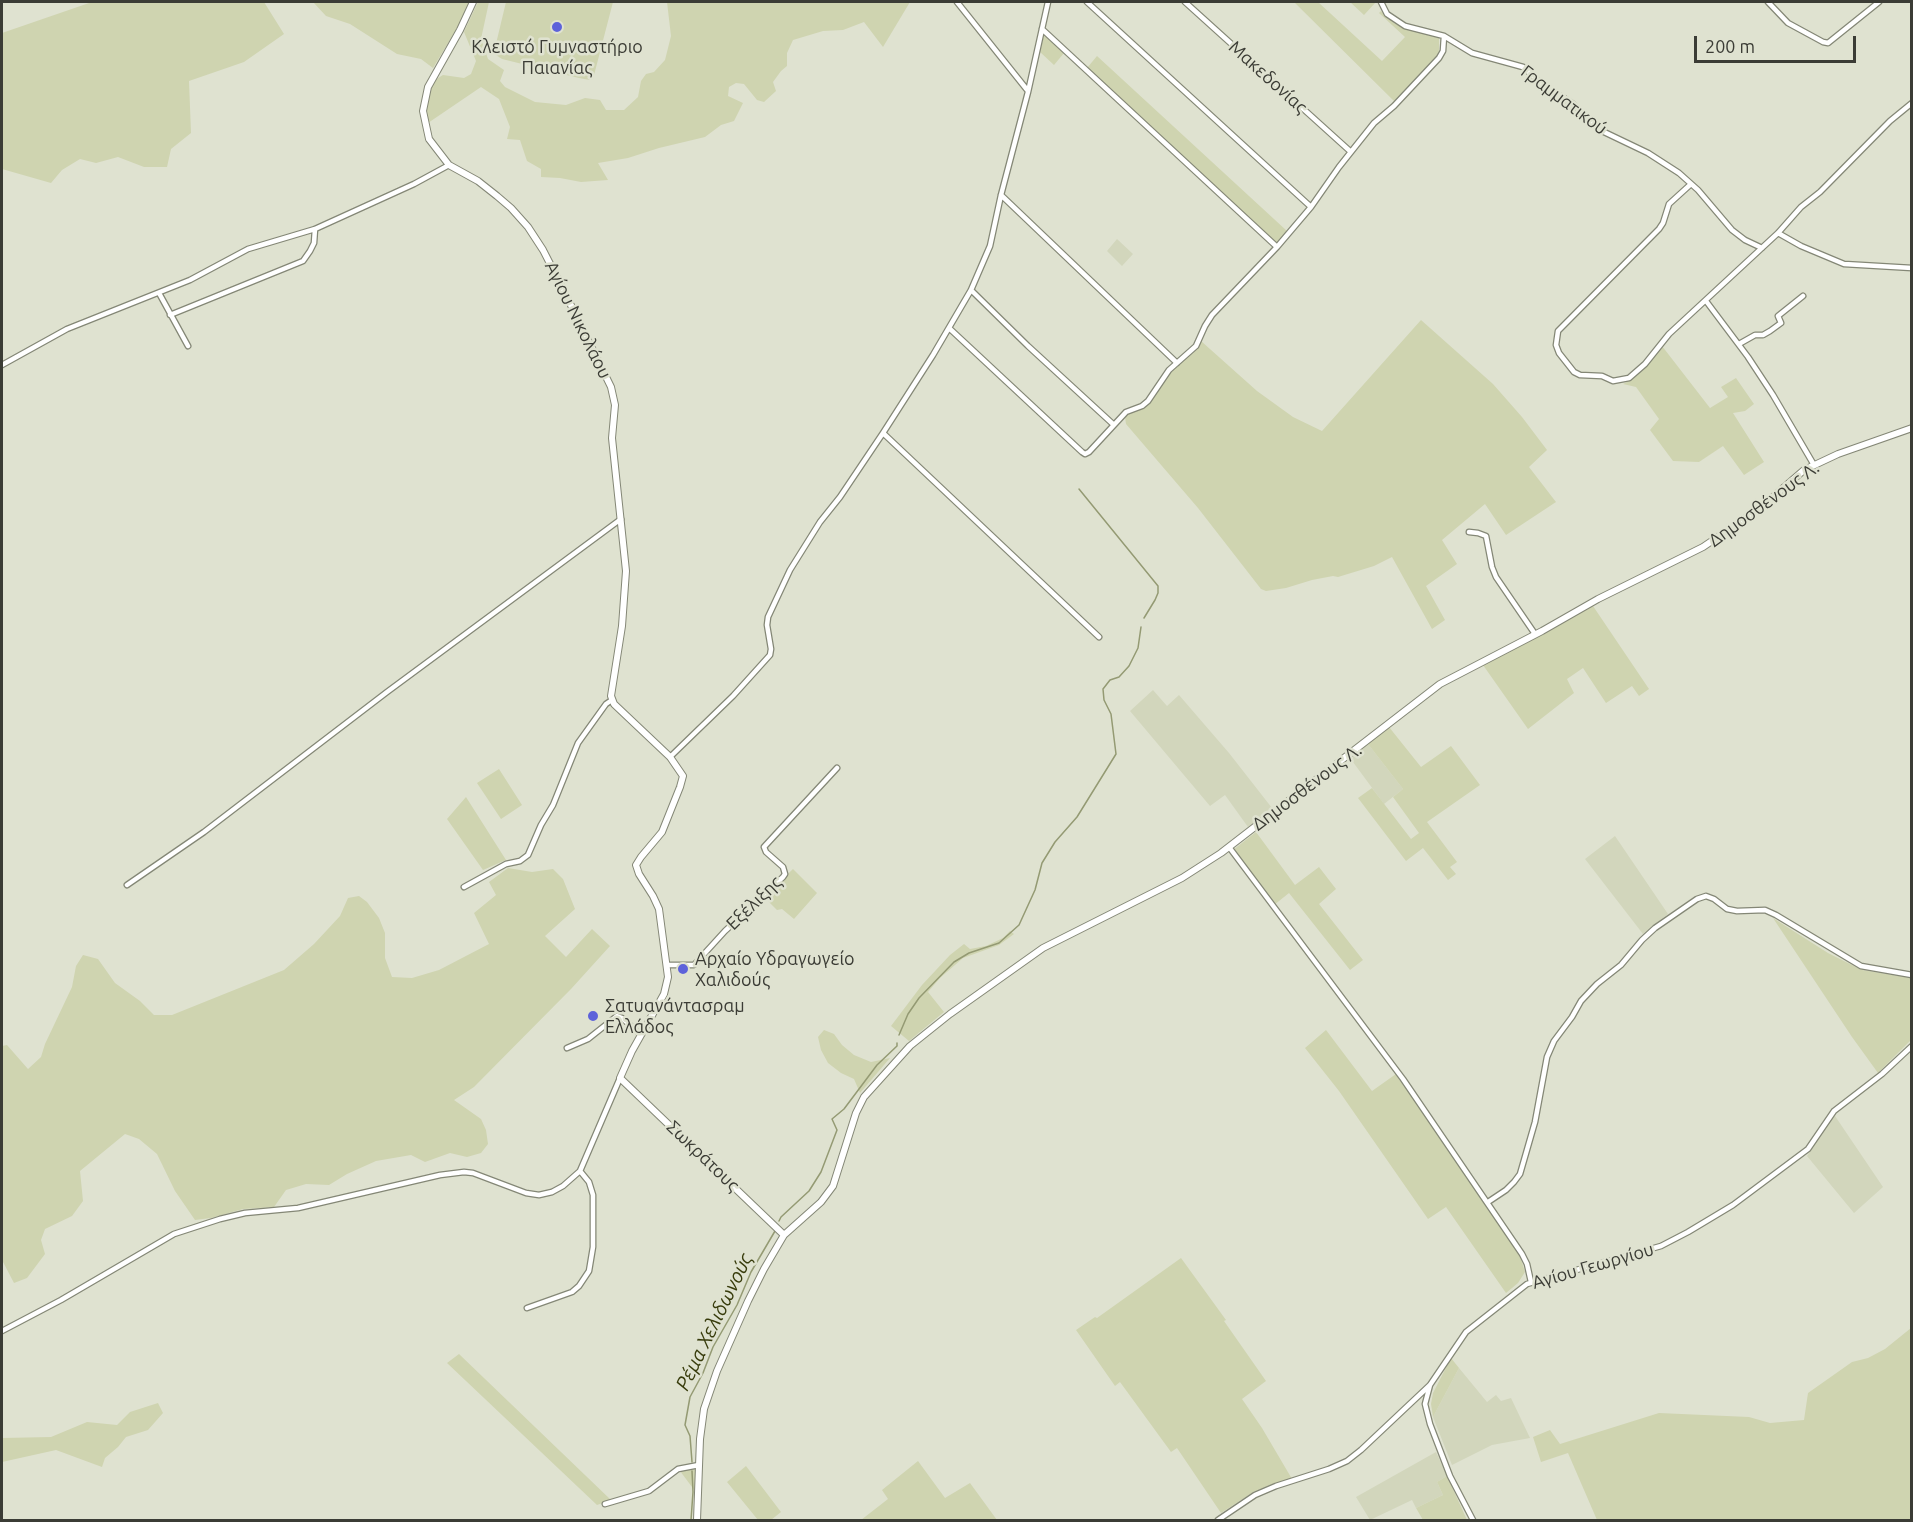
<!DOCTYPE html>
<meta charset="utf-8">
<style>
body{margin:0}
#map{position:relative;width:1913px;height:1522px;overflow:hidden;background:#dfe2d0;font-family:Ubuntu,sans-serif}
canvas{display:block}
.frame{position:absolute;inset:0;border:3px solid #3b3c35;pointer-events:none}
.scale{position:absolute;left:1694px;top:36px;width:162px;height:27px;box-sizing:border-box;border:3px solid #3b3c35;border-top:0;padding-left:8px;font-size:18px;line-height:21px;white-space:nowrap;color:#3b3c35;-webkit-text-stroke:4px #dfe2d0;paint-order:stroke}
</style>
<div id="map">
<canvas width="1913" height="1522"></canvas>
<div class="frame"></div>
<div class="scale">200 m</div>
</div>
<script>
const context = document.querySelector('canvas').getContext('2d');
context.lineJoin = 'round';
function fill(path, color) {
  context.fillStyle = color;
  context.fill(path, 'evenodd');
}
function shape(rows) {
  const path = new Path2D();
  for (const r of rows) {
    path.moveTo(r[0], r[1]);
    for (let i = 2; i < r.length; i += 2) path.lineTo(r[i], r[i + 1]);
  }
  return path;
}
function strokePath(path, color, width, dash) {
  context.strokeStyle = color;
  context.lineWidth = width;
  context.lineCap = dash ? 'butt' : 'round';
  context.setLineDash(dash || []);
  context.stroke(path);
}
function label(font, color, halo, rows, align = 'center') {
  context.font = font + ' Ubuntu,sans-serif';
  context.lineWidth = 5;
  context.setLineDash([]);
  context.textBaseline = 'middle';
  context.strokeStyle = halo;
  context.fillStyle = color;
  for (const [text, x, y, turn = 0] of rows) {
    context.save();
    context.translate(x, y);
    context.rotate((+turn || 0) * Math.PI / 180);
    context.textAlign = isNaN(turn) ? turn : align;
    if (halo) context.strokeText(text, 0, 0);
    context.fillText(text, 0, 0);
    context.restore();
  }
}
fill(shape([
 [1117,239,1133,254,1122,266,1107,251],
 [1153,690,1167,706,1179,695,1229,753,1272,808,1248,827,1225,795,1210,806,1130,711],
 [1368,744,1403,789,1384,804,1350,758],
 [1615,836,1668,914,1643,934,1585,859],
 [1835,1116,1883,1187,1854,1213,1807,1156,1828,1121],
 [1459,1368,1487,1402,1496,1395,1501,1401,1511,1398,1530,1438,1492,1445,1452,1465,1433,1417],
 [1436,1452,1447,1476,1437,1482,1443,1495,1416,1508,1412,1500,1370,1520,1356,1497]
]), '#d2d6bc');
fill(shape([
 [92,2,264,2,284,34,244,62,189,81,191,133,171,149,167,167,144,167,118,157,96,163,80,159,62,170,51,183,2,169,2,33],
 [313,2,470,2,463,18,433,68,421,59,397,54,350,24,326,16],
 [478,2,489,2,481,39,488,59,504,70,500,81,505,87,535,102,566,105,585,98,600,100,606,110,624,110,638,97,641,81,646,74,654,72,665,60,671,36,667,2,910,2,883,47,864,22,843,30,823,31,793,40,787,53,787,66,781,71,773,82,776,91,764,102,757,100,744,84,736,83,729,87,728,96,743,103,734,121,721,125,705,137,659,148,628,158,598,163,608,180,581,182,560,178,541,177,541,169,527,161,520,140,507,139,510,127,499,99,481,87,428,123,427,110,429,96,433,83,438,78,443,75,464,78,471,74,476,61,464,32],
 [506,2,613,2,593,79,590,80,579,78,502,59,496,55,495,48],
 [1294,2,1318,2,1382,61,1405,37,1379,13,1381,11,1394,23,1406,29,1439,38,1439,50,1437,57,1396,103],
 [1350,2,1376,2,1364,15],
 [1044,35,1064,53,1054,65,1040,52],
 [1097,56,1287,231,1276,244,1087,68],
 [1421,320,1493,384,1522,417,1547,450,1529,467,1556,502,1506,535,1485,504,1442,540,1457,564,1426,586,1445,620,1432,629,1392,557,1374,566,1338,577,1333,576,1312,580,1286,588,1266,591,1261,589,1198,508,1126,424,1125,417,1126,414,1138,409,1153,395,1178,364,1193,353,1201,341,1257,391,1293,417,1322,431],
 [1662,346,1710,408,1728,397,1721,387,1736,378,1754,404,1745,411,1733,413,1764,462,1744,475,1723,446,1699,462,1673,461,1650,430,1659,419,1636,387,1623,384,1633,379,1648,364],
 [1593,606,1649,689,1639,696,1632,686,1606,703,1583,668,1567,679,1574,693,1528,729,1483,665],
 [1389,727,1421,767,1451,746,1480,785,1427,822,1457,862,1450,867,1456,874,1448,880,1423,848,1406,861,1358,798,1372,788,1411,839,1419,833,1393,797,1403,789,1368,744],
 [499,769,522,805,501,819,477,783],
 [466,797,506,860,483,870,447,819],
 [1256,832,1295,885,1319,867,1336,889,1319,904,1363,960,1350,970,1289,893,1274,905,1233,850],
 [508,868,532,872,553,869,563,879,575,909,545,936,566,957,592,929,610,946,571,989,474,1087,454,1100,481,1119,486,1130,488,1144,481,1153,467,1157,450,1153,425,1162,411,1155,376,1161,347,1174,329,1185,306,1184,286,1190,274,1207,243,1209,211,1218,195,1220,175,1191,157,1154,139,1139,125,1134,80,1171,83,1201,72,1216,45,1229,41,1240,45,1254,27,1278,14,1283,2,1260,2,1046,7,1045,28,1069,41,1057,45,1044,72,987,76,966,83,955,98,959,115,983,140,1001,154,1015,172,1015,284,970,314,944,340,916,348,898,359,896,367,902,379,918,385,933,385,958,392,977,412,978,439,970,489,944,474,913,496,895,489,882],
 [793,869,817,893,794,919,782,909,777,910,764,897],
 [1773,918,1828,953,1862,970,1911,978,1911,1040,1878,1073,1852,1037],
 [1010,931,1014,934,999,945,963,958,940,978,928,992,944,1012,909,1041,891,1026,922,985,950,955,964,944,970,949,986,946,1003,938],
 [824,1030,834,1034,842,1045,854,1055,871,1062,890,1058,860,1093,854,1079,841,1073,828,1063,821,1050,818,1037],
 [1326,1030,1372,1091,1396,1074,1520,1256,1525,1272,1518,1283,1506,1293,1446,1207,1428,1219,1339,1091,1305,1048],
 [1181,1258,1226,1320,1224,1321,1266,1381,1242,1399,1262,1428,1292,1479,1255,1491,1221,1513,1177,1448,1171,1452,1120,1382,1115,1386,1076,1330,1095,1317,1097,1318],
 [1911,1328,1911,1520,1597,1520,1568,1453,1541,1462,1533,1437,1550,1430,1560,1444,1659,1413,1749,1417,1770,1423,1804,1420,1808,1393,1852,1362,1868,1358,1885,1349],
 [459,1354,611,1500,597,1505,447,1363],
 [1451,1358,1459,1368,1433,1417,1431,1404,1433,1393],
 [158,1403,163,1413,148,1430,126,1437,118,1447,105,1458,102,1467,56,1450,2,1462,2,1438,51,1437,87,1422,117,1425,130,1412],
 [918,1461,945,1498,970,1483,997,1520,861,1520,888,1499,882,1490],
 [746,1466,781,1512,771,1520,758,1520,727,1482],
 [695,1469,695,1491,680,1471],
 [1447,1476,1467,1520,1423,1520,1416,1508,1443,1495,1437,1482]
]), '#cfd4b0');
strokePath(shape([
 [1079,489,1158,586,1158,593,1155,600,1144,618],
 [899,1035,908,1014,919,998,954,962,969,953,999,943,1019,925,1035,890,1042,863,1055,842,1077,817,1116,754,1111,714,1104,700,1103,689,1110,680,1119,677,1129,666,1138,648,1141,627],
 [779,1221,781,1217,809,1191,821,1172,837,1130,832,1119,844,1109,877,1065,897,1046,897,1043],
 [692,1462,690,1436,685,1425,690,1397,703,1373,713,1347,737,1305,751,1272,775,1231],
 [691,1520,693,1492,692,1471]
]), '#949a73', 1.5);
const street = shape([
 [957,2,1028,91],
 [1087,2,1311,207],
 [1185,2,1351,152],
 [1381,2,1387,14,1405,26,1444,36,1472,53,1523,67,1542,84,1573,104,1602,131,1648,153,1679,173,1698,190,1732,230,1745,240,1762,248],
 [1768,2,1788,23,1823,42,1828,43,1879,2],
 [1042,29,1277,247],
 [1691,184,1669,204,1663,223,1659,229,1558,331,1556,345,1559,353,1574,372,1580,375,1602,376,1613,381,1629,378,1645,364,1669,334,1778,233,1801,207,1820,192,1890,121,1912,103],
 [1001,195,1177,363],
 [1778,233,1801,246,1844,264,1912,268],
 [971,290,1028,346,1114,425],
 [159,293,188,346],
 [1706,301,1748,357,1773,395,1814,465],
 [170,315,303,261,310,251,314,243,315,229],
 [949,328,1082,452,1085,454,1089,452,1126,412,1142,406,1148,401,1169,370,1196,346,1205,326,1212,315,1277,247,1311,207,1339,167,1374,123,1394,106,1439,58,1443,51,1444,36],
 [1739,344,1755,335,1763,335,1770,331,1781,323,1778,316,1803,296],
 [2,365,67,329,190,280,248,249,315,229,414,184,449,165],
 [883,433,1099,637],
 [1469,532,1478,533,1486,536,1492,567,1496,577,1535,634],
 [670,757,733,696,770,655,771,649,767,625,768,617,790,570,820,522,840,497,883,433,933,355,971,290,990,246,1001,195,1028,92,1048,2],
 [1229,847,1403,1079,1522,1254,1527,1264,1531,1282],
 [127,885,204,832,387,692,621,519],
 [464,887,506,864,520,861,528,855,541,825,553,805,578,743,606,704,612,700],
 [667,965,694,965,725,931,783,877,785,874,783,867,766,852,764,847,837,768],
 [567,1048,588,1039,617,1016,622,1018,641,1035],
 [1488,1202,1506,1190,1514,1182,1520,1174,1535,1122,1547,1057,1554,1041,1572,1017,1581,1001,1597,984,1621,965,1642,940,1655,928,1697,899,1706,896,1714,899,1727,909,1737,911,1765,910,1776,915,1861,966,1912,975],
 [527,1308,572,1292,579,1286,589,1271,593,1247,593,1195,589,1182,580,1171],
 [2,1331,61,1300,174,1234,220,1219,245,1213,298,1208,440,1175,464,1172,473,1173,526,1193,539,1195,552,1192,563,1186,580,1171,620,1078],
 [1430,1385,1425,1404,1430,1424,1450,1476,1473,1520],
 [605,1504,649,1491,678,1469,699,1465],
 [1218,1520,1255,1495,1276,1486,1329,1469,1347,1461,1361,1450,1430,1385,1466,1332,1527,1284,1661,1246,1688,1232,1733,1205,1808,1149,1834,1111,1882,1074,1912,1046]
]);
const secondary = shape([
 [473,2,460,30,428,87,423,111,429,139,449,165,478,181,497,196,511,208,528,227,543,250,563,289,611,387,615,405,612,438,626,571,622,626,611,696,614,704,670,757,683,776,680,787,662,832,641,857,636,865,639,874,653,896,659,909,668,977,664,994,632,1051,620,1078,784,1235],
 [697,1520,700,1439,704,1409,717,1371,748,1301,764,1269,784,1235,821,1202,833,1186,856,1113,864,1097,910,1046,950,1014,1043,948,1182,878,1221,853,1440,684,1542,631,1598,599,1703,547,1759,509,1804,470,1838,454,1912,428]
]);
strokePath(street, '#848776', 7);
strokePath(secondary, '#848776', 8);
strokePath(street, '#fff', 4.5);
strokePath(secondary, '#fff', 6);
for (const [x, y, r, color] of [
 [557,27,6,"#5d62da"],
 [683,969,6,"#5d62da"],
 [593,1016,6,"#5d62da"]
]) {
  const dot = new Path2D();
  dot.arc(x, y, r, 0, 2 * Math.PI);
  context.fillStyle = color;
  context.fill(dot);
  strokePath(dot, '#dfe2d0', 2);
}
label('18px', '#3b3c35', '#dfe2d0', [
 ["Κλειστό Γυμναστήριο",557,47,"center"],
 ["Παιανίας",557,68,"center"],
 ["Αρχαίο Υδραγωγείο",695,959],
 ["Χαλιδούς",695,980],
 ["Σατυανάντασραμ",605,1006],
 ["Ελλάδος",605,1027]
], 'left');
label('18px', '#3b3c35', '#dfe2d0', [
 ["Μακεδονίας",1268,77,42],
 ["Γραμματικού",1564,100,37],
 ["Αγίου Νικολάου",578,320,64],
 ["Δημοσθένους Λ.",1764,504,-36],
 ["Δημοσθένους Λ.",1307,787,-37],
 ["Εξέλιξης",754,903,-44],
 ["Σωκράτους",703,1156,44],
 ["Αγίου Γεωργίου",1593,1266,-16]
]);
label('italic 20px', '#383c0c', '#dfe2d0', [
 ["Ρέμα Χελιδωνούς",714,1322,-64]
]);
</script>
